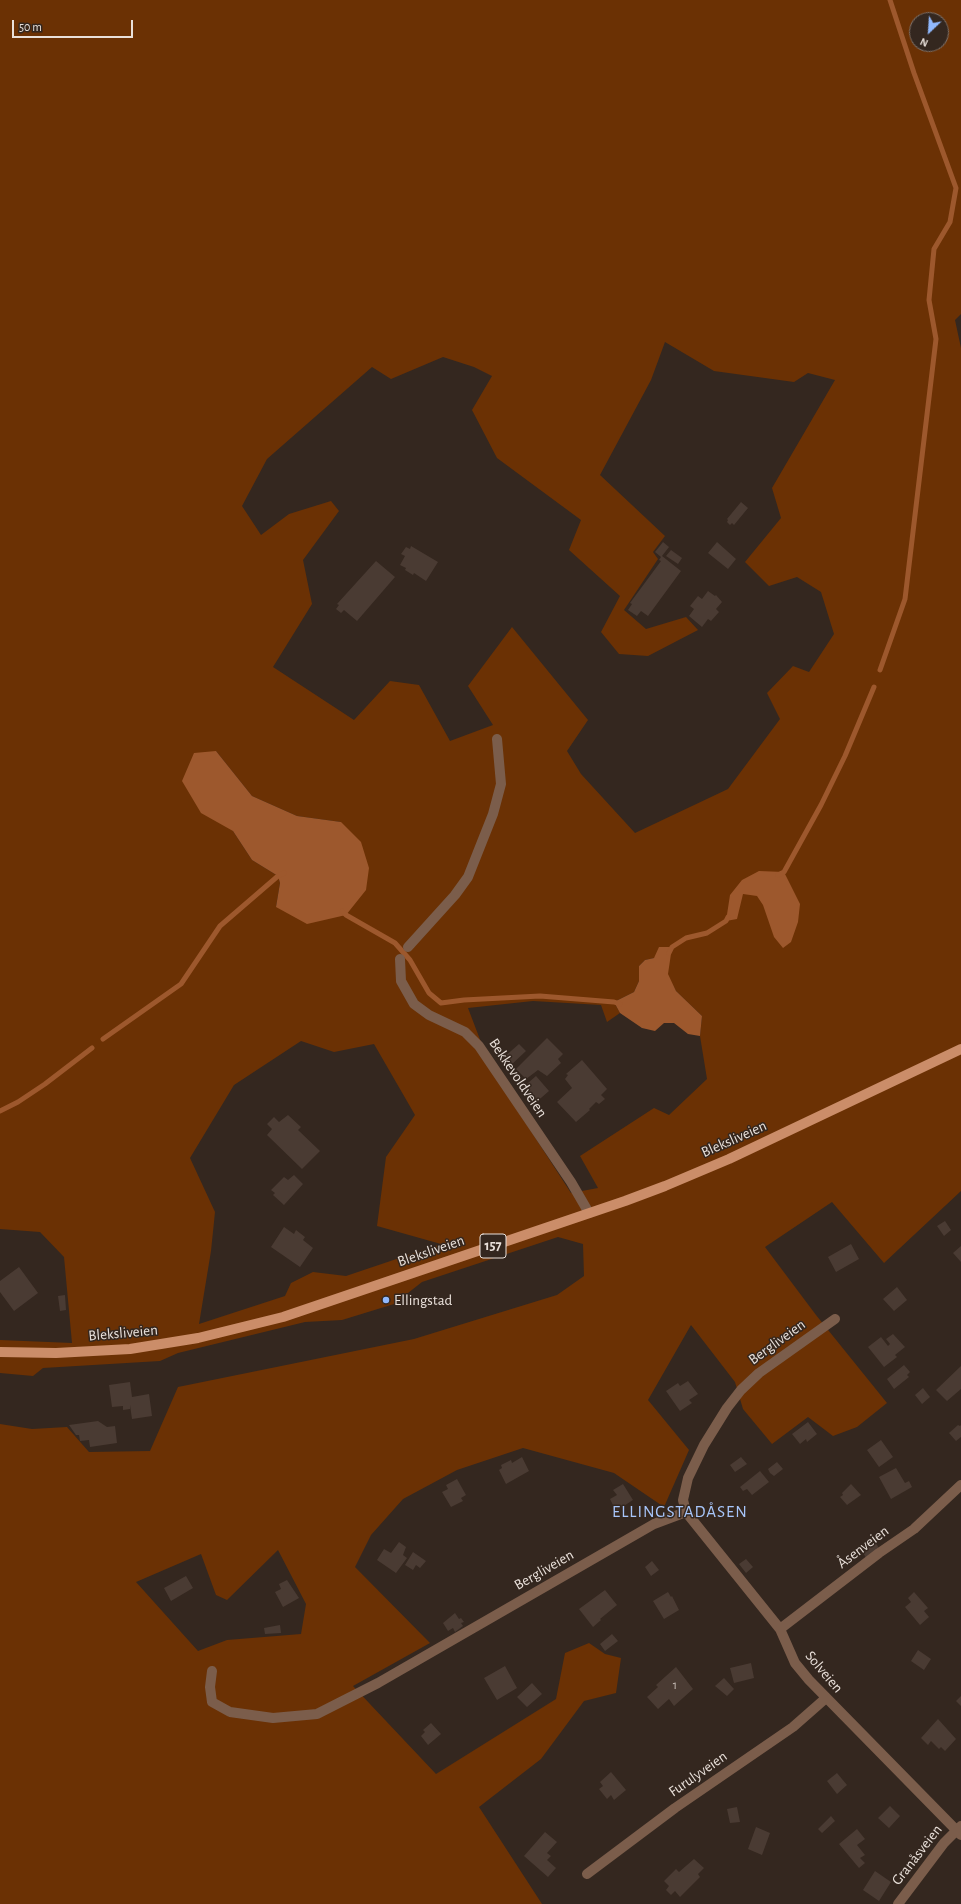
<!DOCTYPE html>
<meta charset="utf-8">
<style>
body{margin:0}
#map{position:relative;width:961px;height:1904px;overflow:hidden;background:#34271f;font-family:"Alegreya Sans",sans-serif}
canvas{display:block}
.north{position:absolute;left:909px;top:12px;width:40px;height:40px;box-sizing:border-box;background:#34271f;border:1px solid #7c716a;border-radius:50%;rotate:205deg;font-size:11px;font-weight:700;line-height:16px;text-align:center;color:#e9e0da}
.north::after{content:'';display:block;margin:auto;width:14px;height:18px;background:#90b8fd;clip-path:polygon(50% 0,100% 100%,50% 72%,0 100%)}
.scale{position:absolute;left:12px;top:20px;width:121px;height:18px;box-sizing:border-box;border:2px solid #e9e0da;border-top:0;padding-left:5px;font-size:12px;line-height:14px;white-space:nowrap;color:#e9e0da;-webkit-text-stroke:3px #34271f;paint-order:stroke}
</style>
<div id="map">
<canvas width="961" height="1904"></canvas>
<div class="north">N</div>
<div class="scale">50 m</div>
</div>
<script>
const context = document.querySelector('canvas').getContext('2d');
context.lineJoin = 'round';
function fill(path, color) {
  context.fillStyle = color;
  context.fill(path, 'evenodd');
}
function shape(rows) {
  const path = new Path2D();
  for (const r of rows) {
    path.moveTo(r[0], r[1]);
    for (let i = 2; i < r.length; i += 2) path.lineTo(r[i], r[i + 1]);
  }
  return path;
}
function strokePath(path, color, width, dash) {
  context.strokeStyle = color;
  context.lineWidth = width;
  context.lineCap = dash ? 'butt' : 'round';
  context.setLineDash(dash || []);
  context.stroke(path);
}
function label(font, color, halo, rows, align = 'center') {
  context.font = font + ' "Alegreya Sans",sans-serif';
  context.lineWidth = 3;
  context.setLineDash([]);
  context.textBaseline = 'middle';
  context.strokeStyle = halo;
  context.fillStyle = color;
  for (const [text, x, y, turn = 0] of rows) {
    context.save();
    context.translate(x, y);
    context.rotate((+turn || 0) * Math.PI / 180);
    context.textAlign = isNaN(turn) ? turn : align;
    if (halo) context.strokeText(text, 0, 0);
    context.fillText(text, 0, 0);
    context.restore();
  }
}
fill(shape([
 [0,0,961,0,961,314,955,320,961,348,961,1191,884,1263,832,1202,765,1247,816,1315,887,1403,857,1427,833,1436,808,1417,772,1444,743,1409,735,1382,691,1325,648,1400,689,1450,664,1507,614,1473,523,1448,457,1470,403,1499,371,1535,355,1567,430,1643,353,1686,436,1774,556,1699,565,1653,589,1643,605,1654,621,1658,616,1693,584,1701,541,1759,479,1807,542,1904,0,1904,0,1424,32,1429,67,1427,89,1452,150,1451,178,1387,414,1339,557,1295,584,1276,583,1244,558,1237,422,1282,394,1304,342,1320,305,1322,178,1353,160,1361,43,1368,33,1376,0,1373,0,1340,72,1343,64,1257,40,1232,0,1229],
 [917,20,941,20,941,44,917,44],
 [665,342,714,371,794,382,808,373,835,380,772,488,781,518,745,562,769,586,797,577,821,592,834,634,809,672,793,666,767,693,780,719,728,789,635,833,581,774,567,751,588,720,512,627,468,686,493,725,450,741,419,685,390,681,354,720,273,667,312,604,303,560,339,511,331,501,289,514,261,535,242,506,267,459,372,367,391,379,443,357,474,367,492,376,472,410,497,458,581,520,569,550,620,596,601,632,619,654,648,656,698,630,686,617,646,629,624,610,658,559,653,552,665,536,600,475,651,380],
 [216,751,252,796,297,816,341,822,276,907,280,883,278,876,252,860,233,831],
 [671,947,667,974,676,991,702,1016,700,1036,707,1079,669,1115,654,1108,580,1156,598,1188,571,1193,492,1071,468,1008,533,1001,601,1005,607,1022,620,1013,614,1002,634,992,639,981,639,966,645,960,654,958],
 [301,1041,334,1052,374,1044,415,1115,386,1157,377,1226,441,1244,346,1276,313,1272,291,1283,285,1296,199,1324,211,1251,215,1212,190,1158,234,1085],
 [278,1550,306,1604,301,1634,227,1640,198,1651,136,1582,201,1554,216,1595,227,1600]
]), '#6b3104');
fill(shape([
 [216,751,252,796,297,816,341,822,361,842,369,868,366,890,346,915,307,924,276,907,280,883,278,876,252,860,233,831,201,813,182,781,194,753],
 [759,871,784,872,800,904,798,922,791,942,783,948,774,937,763,905,757,896,743,894,737,919,726,921,730,895,742,880],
 [659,947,672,947,668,974,676,991,702,1016,700,1036,688,1034,674,1023,664,1023,655,1031,642,1028,620,1013,614,1002,634,992,639,981,639,966,645,960,654,958]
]), '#9d582d');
strokePath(shape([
 [880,670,905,599,936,339,929,300,934,249,950,222,956,188,914,73,890,0],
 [778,875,784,872,821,805,845,756,874,687],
 [342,911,346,915,395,943,410,960,429,993,441,1003,464,1000,540,996,614,1002,620,1004],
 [669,953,672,947,686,938,707,933,726,921,728,917],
 [103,1039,181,984,220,926,278,876,284,873],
 [0,1111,18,1102,45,1084,92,1048]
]), '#9d582d', 5);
fill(shape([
 [741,502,748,508,734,525,732,523,730,525,727,522,728,520,727,519],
 [663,542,669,547,662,556,681,571,648,616,641,611,637,616,628,610,632,604,630,603,661,561,659,560,661,557,655,552],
 [717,542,736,559,728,569,708,553],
 [411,546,438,562,426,581,414,573,413,575,405,570,406,568,400,565,405,556,401,554,406,547,410,549],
 [671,550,682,558,678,564,666,556],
 [376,561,395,577,357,621,344,610,341,613,336,609,339,605,337,604],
 [708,591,715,596,716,595,722,602,716,609,719,612,711,621,708,619,702,627,689,616,694,609,690,606,698,596,702,599],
 [547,1038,563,1054,558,1059,561,1063,547,1076,538,1070,526,1079,516,1069],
 [519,1044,526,1051,510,1066,503,1058],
 [582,1060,607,1089,601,1095,605,1099,599,1104,596,1102,589,1109,590,1110,576,1122,557,1102,572,1088,565,1079,568,1075,566,1074],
 [536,1076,549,1091,534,1104,521,1089],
 [288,1115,301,1127,298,1130,320,1151,302,1169,267,1135,272,1129,267,1124,274,1117,279,1122],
 [294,1175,303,1184,284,1205,273,1195,275,1193,271,1190,284,1177,288,1180],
 [945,1221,951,1230,944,1236,937,1226],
 [284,1227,294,1234,296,1230,305,1237,303,1240,313,1248,300,1267,271,1247],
 [851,1244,859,1259,836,1272,828,1257],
 [961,1246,961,1262,953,1253],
 [19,1267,38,1293,14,1311,0,1292,0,1281],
 [897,1287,907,1300,894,1311,883,1299],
 [65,1295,66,1310,60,1311,58,1296],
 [893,1334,905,1347,895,1355,897,1357,884,1367,868,1347,881,1337,888,1346,890,1344,886,1339],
 [904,1365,910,1372,907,1375,909,1377,894,1389,887,1379],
 [961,1366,961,1389,947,1401,936,1390],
 [688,1381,698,1394,689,1400,692,1403,680,1411,666,1391,678,1383,680,1386],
 [130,1382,132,1397,149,1394,152,1416,132,1419,130,1405,130,1409,123,1410,123,1406,112,1407,109,1385],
 [923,1388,930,1397,922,1404,915,1395],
 [98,1421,107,1427,115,1426,117,1443,90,1447,89,1440,80,1441,79,1435,76,1435,69,1425],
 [808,1422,817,1434,807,1442,806,1439,800,1444,792,1434],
 [958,1425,960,1426,961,1425,961,1437,956,1441,949,1433],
 [881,1440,893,1457,879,1467,867,1450],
 [522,1457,529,1471,506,1484,499,1470,502,1468,501,1465,511,1460,512,1463],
 [741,1457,747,1464,735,1472,730,1465],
 [777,1462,783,1469,774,1476,770,1473,768,1469],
 [896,1468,905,1483,909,1481,912,1487,891,1499,879,1477],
 [760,1471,769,1482,752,1495,747,1489,743,1491,740,1487],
 [457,1479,466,1495,461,1498,463,1501,451,1507,442,1492,448,1489,446,1485],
 [623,1484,633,1500,616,1511,610,1499,617,1495,613,1490],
 [851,1484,861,1495,847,1505,840,1497,843,1495,842,1493],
 [873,1538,880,1550,866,1558,860,1547],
 [399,1542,406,1547,403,1555,407,1558,396,1573,377,1560,384,1549,391,1553],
 [413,1552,426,1561,420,1568,416,1565,413,1570,405,1565],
 [746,1559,753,1567,746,1573,739,1564],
 [652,1561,659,1570,651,1576,645,1567],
 [186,1576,193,1588,171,1601,164,1588],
 [287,1580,299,1598,283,1607,275,1592,281,1589,279,1584],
 [605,1590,617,1605,600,1619,601,1620,593,1627,579,1609],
 [668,1592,671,1597,672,1596,679,1610,664,1619,653,1601],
 [914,1592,928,1608,924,1611,929,1617,920,1625,905,1607,911,1602,908,1598],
 [455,1613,459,1619,461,1618,464,1622,461,1623,463,1626,455,1632,453,1628,448,1631,443,1623],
 [280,1625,281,1633,265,1634,264,1628],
 [612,1634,618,1641,605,1651,600,1644],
 [918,1650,931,1659,924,1670,911,1661],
 [751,1663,754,1678,734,1683,730,1668],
 [505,1666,517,1688,497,1700,484,1678],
 [676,1667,693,1689,674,1706,669,1699,658,1709,647,1697,658,1687,656,1685],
 [724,1678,734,1689,727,1696,715,1686],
 [532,1683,542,1694,527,1707,517,1697],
 [961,1696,961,1706,956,1701],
 [938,1719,956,1739,945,1751,941,1747,939,1749,931,1741,928,1745,921,1738],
 [431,1723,441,1734,428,1745,421,1736,425,1732,423,1730],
 [611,1772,626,1790,614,1800,611,1795,607,1799,599,1789,603,1786,600,1782],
 [837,1773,847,1785,837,1794,827,1781],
 [890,1806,900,1816,889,1828,878,1818],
 [737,1807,740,1822,730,1823,727,1809],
 [831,1816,835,1821,822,1833,818,1829],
 [756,1827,770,1833,762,1855,748,1849],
 [857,1829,865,1839,857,1845,865,1855,860,1858,865,1863,859,1868,839,1844],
 [545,1832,557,1842,547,1853,551,1856,547,1860,556,1868,548,1877,524,1856],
 [694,1859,704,1868,698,1874,700,1877,680,1897,675,1891,671,1895,666,1890,669,1886,664,1881,676,1869,679,1872],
 [875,1871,891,1882,879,1901,863,1890]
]), '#4a3b33');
strokePath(shape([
 [408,947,455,895,468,877,493,814,501,784,497,739],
 [400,959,401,981,414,1004,429,1015,465,1032,479,1046,571,1182,589,1213],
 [835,1319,759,1373,741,1390,727,1408,704,1445,688,1478,683,1500,686,1512,780,1629,795,1663,809,1680,961,1835],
 [780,1629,879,1553,914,1529,961,1485],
 [212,1671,210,1687,212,1702,230,1712,273,1718,317,1714,378,1683,654,1524,686,1512],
 [587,1874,675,1808,793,1727,826,1698],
 [898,1904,944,1843,961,1826]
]), '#7b5d4b', 10);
strokePath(shape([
 [0,1352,56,1353,130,1349,198,1338,283,1317,625,1201,665,1186,729,1159,961,1049]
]), '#cb8d69', 10);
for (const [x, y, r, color] of [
 [386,1300,4,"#90b8fd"]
]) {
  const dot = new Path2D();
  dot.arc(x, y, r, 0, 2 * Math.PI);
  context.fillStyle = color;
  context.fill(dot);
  strokePath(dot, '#34271f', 1.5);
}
label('13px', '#c1b7b0', null, [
 ["1",675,1685]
]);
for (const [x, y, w] of [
 [493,1246,26]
]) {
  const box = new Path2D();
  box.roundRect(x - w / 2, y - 12, w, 24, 3);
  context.fillStyle = '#34271f';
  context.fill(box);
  strokePath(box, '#e9e0da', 1);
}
label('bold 14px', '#e9e0da', null, [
 ["157",493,1246]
]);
label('15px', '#e9e0da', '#34271f', [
 ["Bekkevoldveien",518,1078,56],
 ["Bleksliveien",734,1139,-24],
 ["Bleksliveien",431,1251,-19],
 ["Bleksliveien",123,1333,-5],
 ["Bergliveien",777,1342,-36],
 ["Åsenveien",863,1547,-37],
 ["Bergliveien",544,1570,-30],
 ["Solveien",824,1672,50],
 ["Furulyveien",698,1774,-35],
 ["Granåsveien",917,1855,-52]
]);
label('15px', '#e9e0da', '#34271f', [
 ["Ellingstad",394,1300]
], 'left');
context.letterSpacing = '1px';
label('17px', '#a8c6fa', '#34271f', [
 ["ELLINGSTADÅSEN",680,1512]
]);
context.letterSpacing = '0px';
</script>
